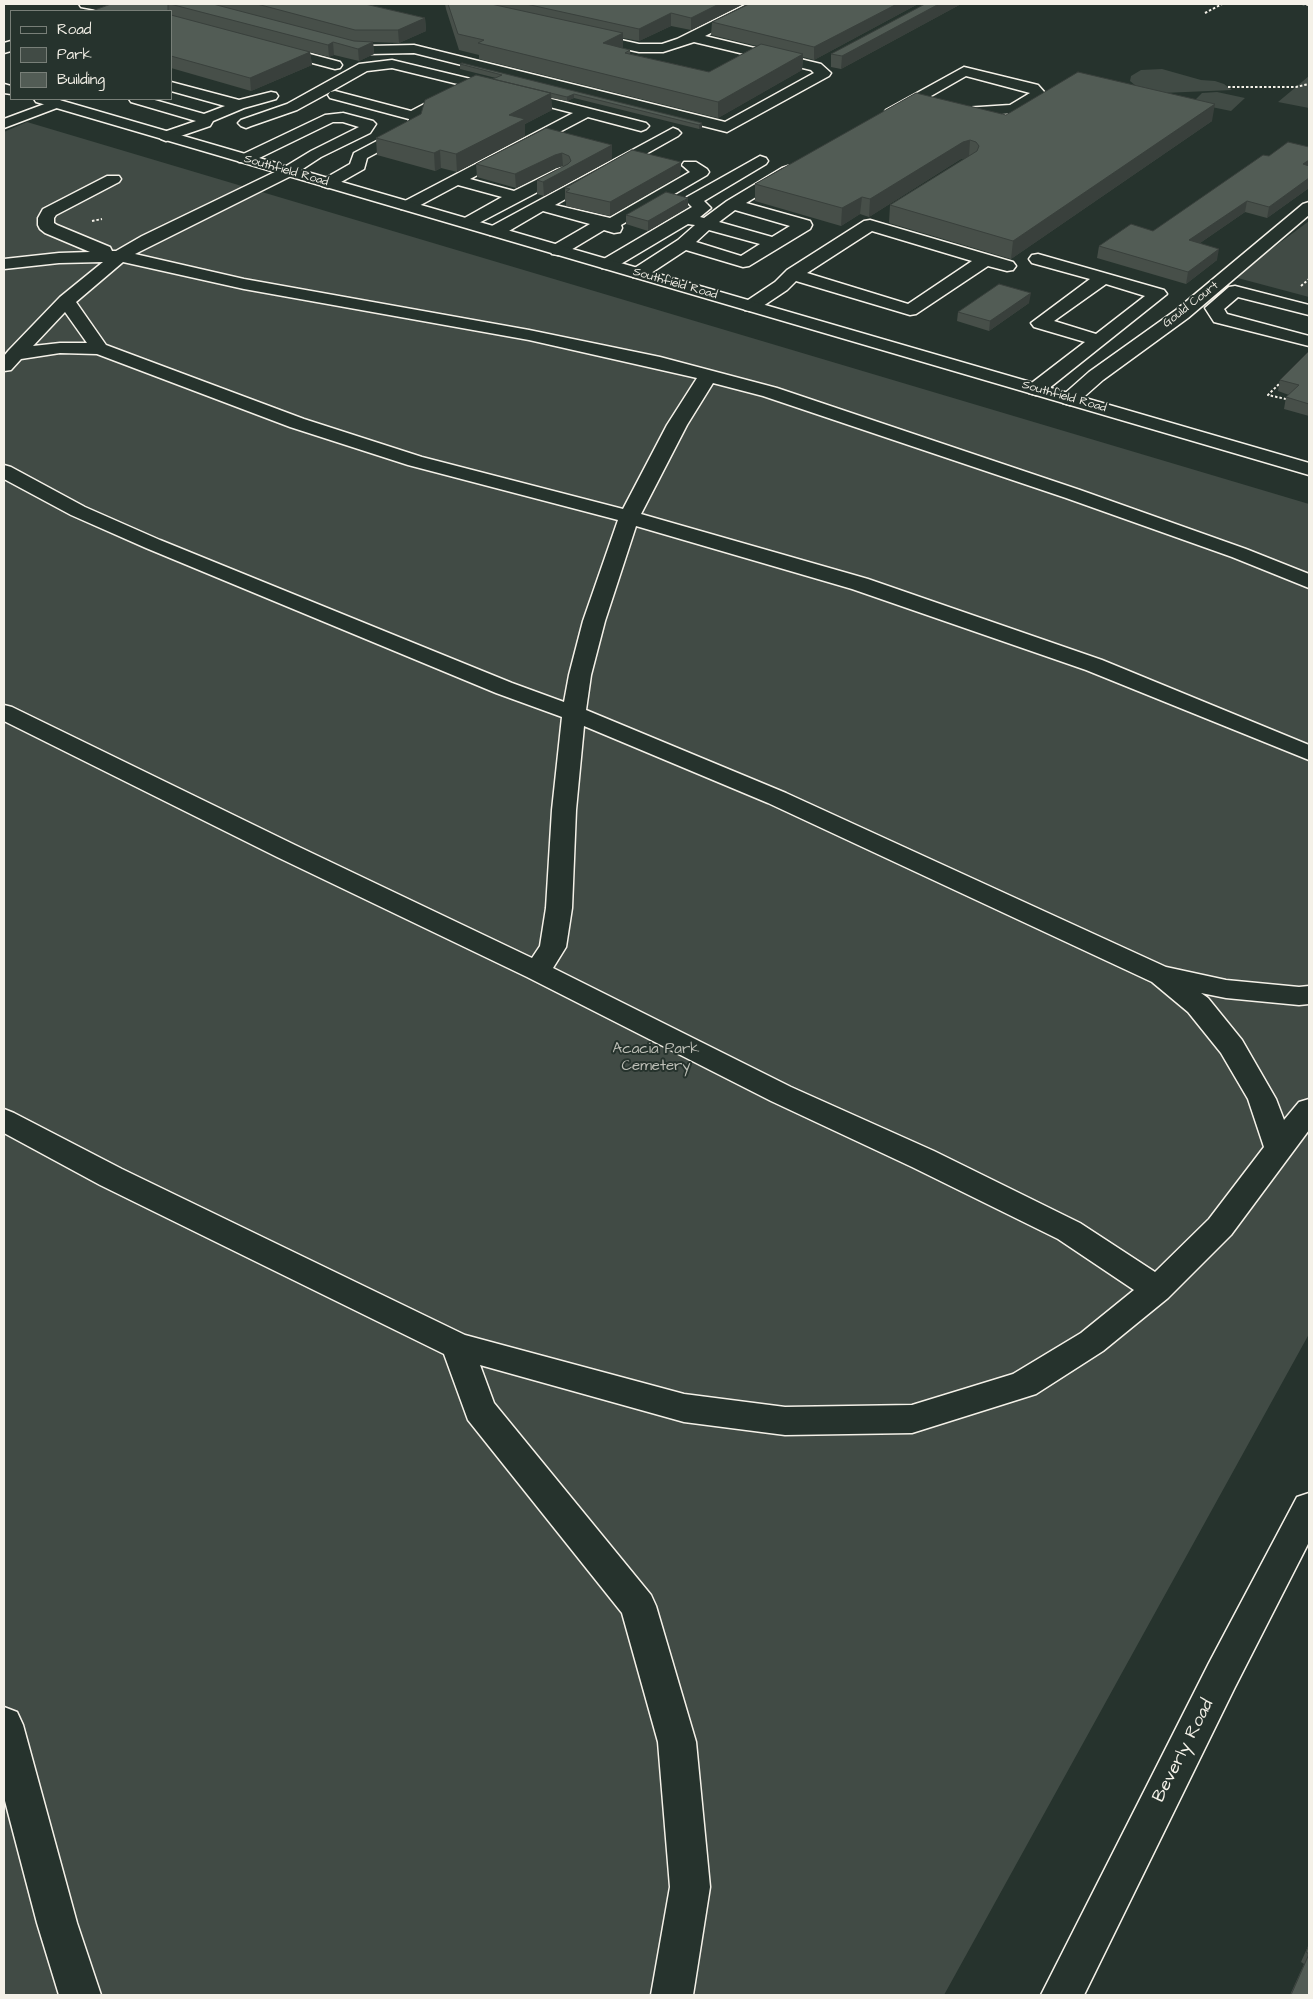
<!DOCTYPE html>
<style>
body{margin:0}
#map{position:relative;width:1313px;height:1999px;overflow:hidden;background:#26332d;font-family:"Architects Daughter",sans-serif}
canvas{display:block}
.frame{position:absolute;inset:0;border:5px solid #f4f1e8;pointer-events:none}
.legend{position:absolute;left:10px;top:10px;width:162px;height:90px;box-sizing:border-box;background:#26332d;border:1px solid #787f78;margin:0;padding:6px 9px;list-style:none;font-size:15px;color:#f4f1e8}
.legend li{display:flex;align-items:center;gap:10px;height:25px}
.legend b{width:25px;border:1px solid #787f78}
</style>
<div id="map">
<canvas width="1313" height="1999"></canvas>
<div class="frame"></div>
<ul class="legend">
<li><b style="height:6px;background:#26332d"></b>Road</li>
<li><b style="height:14px;background:#414b45"></b>Park</li>
<li><b style="height:14px;background:#525c55"></b>Building</li>
</ul>
</div>
<script>
const context = document.querySelector('canvas').getContext('2d');
context.lineJoin = 'round';
function fill(path, color) {
  context.fillStyle = color;
  context.fill(path, 'evenodd');
}
function shape(rows) {
  const path = new Path2D();
  for (const r of rows) {
    path.moveTo(r[0], r[1]);
    for (let i = 2; i < r.length; i += 2) path.lineTo(r[i], r[i + 1]);
  }
  return path;
}
function strokePath(path, color, width, dash) {
  context.strokeStyle = color;
  context.lineWidth = width;
  context.lineCap = dash ? 'butt' : 'round';
  context.setLineDash(dash || []);
  context.stroke(path);
}
function label(font, color, halo, rows, align = 'center') {
  context.font = font + ' "Architects Daughter",sans-serif';
  context.lineWidth = 4;
  context.setLineDash([]);
  context.textBaseline = 'middle';
  context.strokeStyle = halo;
  context.fillStyle = color;
  for (const [text, x, y, turn = 0] of rows) {
    context.save();
    context.translate(x, y);
    context.rotate((+turn || 0) * Math.PI / 180);
    context.textAlign = isNaN(turn) ? turn : align;
    if (halo) context.strokeText(text, 0, 0);
    context.fillText(text, 0, 0);
    context.restore();
  }
}
fill(shape([
 [1162,69,1201,80,1215,81,1224,84,1232,90,1163,93,1136,86,1130,81,1131,76,1141,70],
 [1309,76,1309,108,1278,102,1290,92],
 [1217,92,1245,98,1231,111,1192,103,1202,93],
 [27,122,1309,504,1309,1334,944,1995,4,1995,4,132],
 [1309,221,1309,297,1234,277]
]), '#414b45');
const minor = shape([
 [79,4,105,4,127,8,129,11,103,11,81,7,79,4],
 [747,4,764,4,762,7,705,36,821,64,831,73,829,76,727,132,414,53,369,54,333,46,331,43,338,39,369,46,414,45,725,122,814,73,811,70,694,42,663,52,639,52,580,39,578,36,585,32,639,44,662,44,677,39,747,4],
 [11,41,11,51,4,53,4,43,11,41],
 [276,45,340,62,342,65,340,68,335,69,271,52,269,49,276,45],
 [392,60,479,81,481,84,479,87,474,88,392,68,367,71,330,92,335,91,411,111,451,90,456,89,461,90,463,93,461,96,425,114,421,129,367,158,364,169,334,186,328,188,322,186,320,183,322,180,350,164,354,153,409,124,409,119,330,98,328,95,330,92,297,110,251,126,246,128,241,126,238,123,241,120,287,104,359,64,392,60],
 [964,67,1038,85,1046,94,1019,112,1014,113,964,117,948,113,946,110,948,107,953,106,964,108,1010,105,1030,93,966,76,896,116,891,117,886,116,884,113,886,110,964,67],
 [171,82,239,100,271,92,276,93,278,96,276,99,244,108,213,121,210,126,166,141,161,139,158,136,161,133,196,121,131,102,129,99,151,99,204,114,225,106,171,91,171,82],
 [516,90,646,123,649,126,646,129,641,131,588,117,470,179,514,191,556,170,562,168,568,170,570,173,568,176,473,226,461,226,459,223,461,220,502,197,458,185,413,209,401,209,399,206,401,203,573,113,511,97,509,94,511,91,516,90],
 [58,99,64,103,62,106,4,128,4,119,58,99],
 [343,113,373,121,376,124,370,133,321,157,295,174,135,254,244,279,529,330,660,357,777,388,1080,490,1246,549,1309,574,1309,588,1232,557,1066,498,763,396,713,383,687,425,641,514,868,579,1102,660,1309,745,1309,760,1086,670,852,589,636,526,605,621,591,675,586,710,786,793,1166,967,1226,980,1299,987,1309,986,1309,1004,1299,1005,1226,998,1201,993,1208,998,1242,1040,1276,1099,1284,1120,1299,1102,1309,1099,1309,1130,1231,1235,1168,1298,1103,1351,1036,1394,912,1433,785,1435,684,1422,480,1365,494,1403,651,1595,656,1606,696,1742,710,1887,693,1995,651,1995,670,1887,658,1742,622,1613,468,1420,444,1354,100,1185,4,1133,4,1109,14,1113,122,1169,465,1335,684,1394,785,1407,912,1405,1013,1374,1081,1333,1134,1290,1058,1239,912,1167,771,1101,527,977,277,857,4,721,4,705,12,707,295,845,532,958,540,946,546,908,552,810,562,717,496,693,146,548,71,515,4,479,4,465,11,467,85,507,160,540,512,683,564,702,569,675,583,621,618,520,408,465,290,427,97,354,60,353,21,359,11,370,4,371,4,356,9,350,60,297,103,262,59,263,4,269,4,259,59,253,90,252,45,233,40,229,38,225,38,218,43,209,107,176,119,176,121,179,119,182,56,215,54,218,54,223,57,225,110,247,112,251,116,251,142,236,283,168,311,151,359,127,343,122,333,122,251,162,239,162,237,159,239,156,325,115,343,113],
 [123,262,244,289,529,340,697,378,667,425,623,509,422,457,304,419,106,345,76,302,123,262],
 [65,312,87,343,60,343,33,346,65,312],
 [584,726,768,803,1152,982,1188,1012,1221,1053,1248,1099,1264,1147,1209,1219,1155,1272,1080,1223,934,1151,791,1087,553,968,566,947,572,908,576,810,584,726],
 [673,128,678,130,681,133,678,136,555,205,610,218,690,172,682,165,684,162,696,162,707,169,709,172,707,175,621,225,622,228,620,232,614,233,604,230,564,254,558,255,552,254,550,250,552,246,590,224,543,211,502,235,490,235,488,231,490,227,673,128],
 [760,156,766,158,768,161,766,164,704,201,711,208,700,217,704,218,727,201,782,168,788,166,794,168,796,171,794,174,746,203,810,221,812,225,810,229,749,266,743,267,686,250,645,277,639,278,633,277,630,273,633,269,678,240,695,225,688,224,614,268,608,269,602,268,599,264,602,260,692,207,685,200,687,197,760,156],
 [735,210,790,226,772,237,719,222,735,210],
 [709,230,760,244,741,256,696,242,709,230],
 [1309,202,1309,215,1188,318,1103,380,1077,403,1070,405,1063,403,1061,399,1063,395,1089,372,1176,310,1303,204,1309,202],
 [870,220,1013,262,1016,266,1013,270,1007,271,988,266,916,314,910,315,796,281,787,290,757,310,751,311,745,310,742,306,745,302,775,282,787,270,864,221,870,220],
 [872,231,972,261,908,304,807,273,872,231],
 [1038,254,1164,290,1167,294,1043,393,1036,395,1029,393,1027,389,1029,385,1085,342,1034,327,1031,323,1090,279,1032,263,1029,259,1032,255,1038,254],
 [1106,284,1145,296,1096,334,1054,321,1106,284],
 [1235,286,1309,305,1309,315,1238,297,1224,309,1227,314,1309,336,1309,346,1214,322,1205,308,1229,287,1235,286],
 [1309,1493,1309,1542,1235,1687,1084,1995,1041,1995,1209,1663,1297,1497,1309,1493],
 [4,1707,17,1712,23,1725,77,1923,101,1995,59,1995,37,1923,4,1797,4,1707]
]);
const major = shape([
 [4,84,11,86,11,94,4,93,4,84],
 [34,99,56,99,1309,463,1309,475,36,102,34,99]
]);
strokePath(minor, '#f4f1e8', 3);
strokePath(major, '#f4f1e8', 3);
strokePath(shape([
 [1302,4,1309,5],
 [1205,13,1222,4],
 [1228,87,1296,87,1309,84],
 [92,221,102,219],
 [1301,286,1309,279],
 [1282,381,1268,395,1290,400]
]), '#f4f1e8', 2, [2.5, 2]);
fill(minor, '#26332d');
fill(major, '#26332d');
fill(shape([
 [111,4,365,4,425,18,426,31,399,43,373,42,374,54,359,61,334,55,329,57,310,52,312,65,251,91,171,68,171,11,92,11],
 [445,4,743,4,691,30,671,26,639,41,623,38,623,48,630,50,630,54,709,72,757,46,711,35,712,22,918,4,814,60,803,57,802,70,718,118,479,59,479,55,459,50,446,9],
 [939,4,961,4,841,69,831,67,831,54],
 [460,64,702,123,702,128,699,129,574,98,567,101,551,98,552,110,525,124,525,136,457,172,441,168,435,171,377,155,376,138,496,78,460,69],
 [1006,115,1212,121,1011,259,889,223,890,205,966,158,961,159,869,217,860,214,841,226,755,201,755,184],
 [612,145,612,159,544,196,537,194,537,180,564,167,563,166,555,168,516,188,477,177,476,164],
 [1309,147,1309,188,1267,218,1245,212,1200,243,1217,260,1186,284,1097,258,1099,246,1153,231,1269,156],
 [681,162,680,175,610,216,566,206,566,202,565,201,565,188],
 [688,207,648,231,626,224,626,215],
 [1029,303,989,331,957,321,958,312],
 [1309,351,1309,416,1284,409,1286,397,1289,395,1278,391,1280,380],
 [1309,1944,1309,1995,1290,1995,1304,1964,1301,1962]
]), '#474f49');
fill(shape([
 [719,4,743,4,691,30,691,18],
 [897,4,918,4,814,60,814,47],
 [939,4,961,4,841,69,842,56],
 [671,13,671,26,639,41,639,29],
 [425,18,426,31,399,43,398,30],
 [623,33,623,49,603,43],
 [333,42,334,55,329,57,328,45],
 [373,42,374,54,359,61,358,49],
 [310,52,312,65,251,91,250,78],
 [803,54,802,70,718,118,718,102],
 [551,93,552,110,525,124,525,136,457,172,456,154,509,115],
 [574,94,574,98,567,101,567,97],
 [1215,104,1212,121,1011,259,1013,241],
 [702,123,702,128,699,129,699,125],
 [970,140,969,157,961,159,869,217,870,199,963,142],
 [612,145,612,159,544,196,543,182],
 [440,150,441,168,435,171,434,153],
 [562,153,563,166,555,168,516,188,515,174,555,155],
 [1309,160,1309,169,1303,164],
 [681,162,680,175,610,216,610,202],
 [1309,178,1309,188,1267,218,1269,207],
 [862,197,860,214,841,226,842,208],
 [688,198,688,207,648,231,648,221],
 [1247,201,1245,212,1187,252,1189,240],
 [1219,249,1217,260,1186,284,1188,272],
 [1031,293,1029,303,989,331,990,321]
]), '#39403c');
const building = shape([
 [111,4,168,4,168,11,92,11,111,4],
 [170,4,213,4,354,41,373,42,358,49,333,42,328,45,170,4],
 [257,4,365,4,425,18,398,30,355,30,257,4],
 [448,4,491,4,623,33,603,43,630,50,625,53,709,72,761,44,803,54,718,102,478,43,484,40,458,34,448,4],
 [526,4,719,4,691,18,671,13,639,29,526,4],
 [749,4,897,4,814,47,712,22,749,4],
 [925,4,939,4,842,56,831,54,925,4],
 [171,15,310,52,250,78,171,56,171,15],
 [462,63,702,123,699,125,574,94,567,97,493,79,502,75,460,64,462,63],
 [1078,72,1215,104,1013,241,890,205,977,151,979,146,976,142,970,140,963,142,870,199,862,197,842,208,755,184,916,93,1006,115,1078,72],
 [476,75,551,93,509,115,525,119,456,154,440,150,434,153,376,138,421,114,425,100,476,75],
 [546,128,612,145,543,182,537,180,568,164,571,161,569,156,562,153,555,155,515,174,476,164,546,128],
 [1288,142,1309,147,1309,160,1303,164,1309,166,1309,178,1269,207,1247,201,1189,240,1219,249,1188,272,1099,246,1131,224,1153,231,1263,155,1269,156,1288,142],
 [632,150,681,162,610,202,566,192,570,189,565,188,632,150],
 [666,192,688,198,648,221,626,215,666,192],
 [999,284,1031,293,990,321,958,312,999,284],
 [1309,351,1309,404,1286,397,1299,385,1280,380,1309,351],
 [1309,1945,1309,1995,1291,1995,1309,1954,1306,1952,1309,1945]
]);
fill(building, '#525c55');
strokePath(building, '#39403c', 1);
label('12px', '#f4f1e8', '#26332d', [
 ["Southfield Road",286,171,16],
 ["Southfield Road",675,284,16],
 ["Gould Court",1191,305,-38],
 ["Southfield Road",1064,397,16]
]);
label('15px', '#bebfb7', '#26332d', [
 ["Acacia Park",656,1050],
 ["Cemetery",656,1067]
]);
label('18px', '#f4f1e8', '#26332d', [
 ["Beverly Road",1184,1751,-63]
]);
</script>
